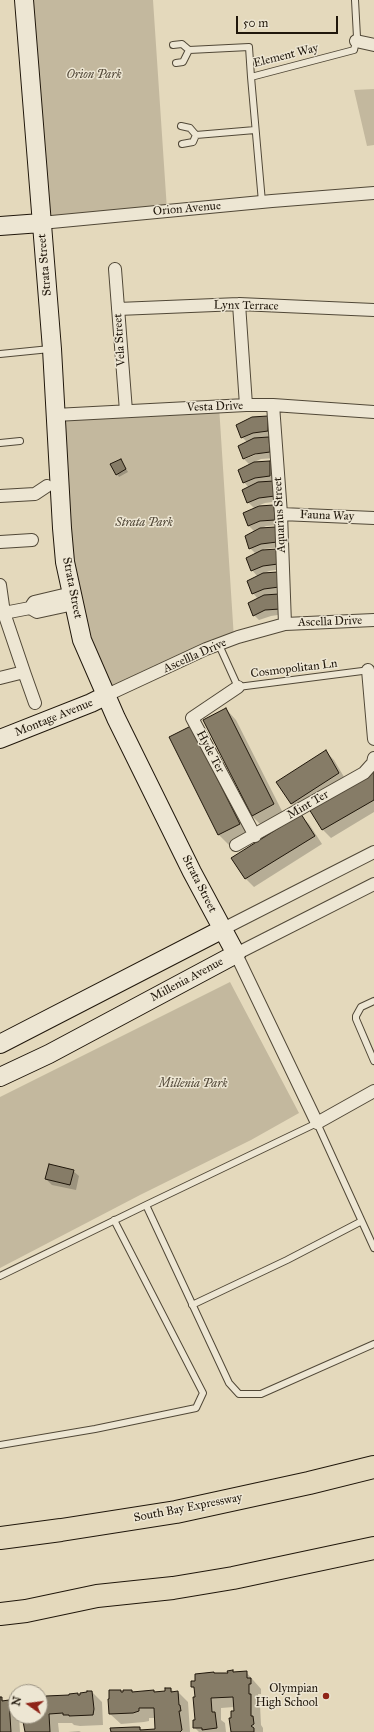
<!DOCTYPE html>
<style>
body{margin:0}
#map{position:relative;width:374px;height:1732px;overflow:hidden;background:#e4d9bc;font-family:"IM FELL Great Primer",serif}
canvas{display:block}
.north{position:absolute;left:8px;top:1684px;width:40px;height:40px;box-sizing:border-box;background:#ede6d3;border:1px solid #9b9383;border-radius:50%;rotate:284deg;font-size:11px;font-weight:700;line-height:16px;text-align:center;color:#20170b}
.north::after{content:'';display:block;margin:auto;width:14px;height:18px;background:#8f2418;clip-path:polygon(50% 0,100% 100%,50% 72%,0 100%)}
.scale{position:absolute;left:236px;top:16px;width:102px;height:18px;box-sizing:border-box;border:2px solid #20170b;border-top:0;padding-left:5px;font-size:12px;line-height:14px;white-space:nowrap;color:#20170b;-webkit-text-stroke:3px #ede6d3;paint-order:stroke}
</style>
<div id="map">
<canvas width="374" height="1732"></canvas>
<div class="north">N</div>
<div class="scale">50 m</div>
</div>
<script>
const context = document.querySelector('canvas').getContext('2d');
context.lineJoin = 'round';
function fill(path, color) {
  context.fillStyle = color;
  context.fill(path, 'evenodd');
}
function shape(rows) {
  const path = new Path2D();
  for (const r of rows) {
    path.moveTo(r[0], r[1]);
    for (let i = 2; i < r.length; i += 2) path.lineTo(r[i], r[i + 1]);
  }
  return path;
}
function strokePath(path, color, width, dash) {
  context.strokeStyle = color;
  context.lineWidth = width;
  context.lineCap = dash ? 'butt' : 'round';
  context.setLineDash(dash || []);
  context.stroke(path);
}
function label(font, color, halo, rows, align = 'center') {
  context.font = font + ' "IM FELL Great Primer",serif';
  context.lineWidth = 3;
  context.setLineDash([]);
  context.textBaseline = 'middle';
  context.strokeStyle = halo;
  context.fillStyle = color;
  for (const [text, x, y, turn = 0] of rows) {
    context.save();
    context.translate(x, y);
    context.rotate((+turn || 0) * Math.PI / 180);
    context.textAlign = isNaN(turn) ? turn : align;
    if (halo) context.strokeText(text, 0, 0);
    context.fillText(text, 0, 0);
    context.restore();
  }
}
fill(shape([
 [24,0,153,0,167,210,41,223],
 [374,89,374,145,367,146,354,90],
 [219,406,234,639,107,695,82,640,55,415],
 [230,982,299,1113,251,1140,140,1195,0,1268,0,1097]
]), '#c3b89e');
fill(shape([
 [267,417,273,422,273,436,268,437,274,444,275,458,261,459,252,463,269,462,275,467,280,501,265,503,257,506,274,506,279,511,280,525,266,526,260,529,276,528,282,547,264,549,264,551,283,569,269,571,262,574,278,573,284,593,277,593,284,600,285,614,271,616,259,620,254,615,258,599,253,593,258,577,252,570,256,554,250,548,255,532,249,526,244,514,255,509,248,502,249,488,244,482,250,465,244,459,239,447,248,443,242,437],
 [259,451,260,453,245,459,245,457],
 [121,460,128,472,119,477,117,474],
 [226,709,236,720,284,815,262,826,252,816],
 [190,727,249,834,229,845,218,834],
 [326,752,334,760,347,782,299,811,291,803],
 [374,771,374,812,331,838,323,830,311,810],
 [301,816,309,824,322,844,254,887,246,879,233,858],
 [73,1171,79,1176,76,1190,52,1185,46,1179],
 [228,1672,246,1672,261,1689,261,1694,258,1694,259,1704,260,1705,261,1725,263,1728,263,1732,231,1732,234,1707,221,1708,221,1720,225,1723,226,1732,199,1732,194,1727,196,1720,196,1698,195,1690,192,1687,196,1682,214,1673,215,1674,229,1674],
 [171,1689,174,1692,178,1692,188,1702,190,1732,112,1732,140,1728,143,1731,156,1730,155,1718,149,1718,149,1721,144,1722,121,1724,110,1714,120,1691,122,1693,131,1691,134,1693,153,1691,155,1693,166,1692],
 [92,1692,102,1702,103,1725,80,1726,74,1725,72,1723,58,1723,59,1732,26,1732,23,1716,40,1716,40,1699,70,1696,77,1694,79,1696],
 [0,1698,5,1701,9,1701,16,1709,16,1716,19,1716,20,1732,0,1732],
 [79,1731,81,1732,68,1732]
]), '#0003');
const building = shape([
 [268,416,268,431,253,433,241,438,236,425,252,417,268,416],
 [269,437,270,452,255,454,243,459,238,446,254,438,269,437],
 [121,459,126,469,116,475,110,464,121,459],
 [270,461,270,476,255,478,243,483,238,470,254,462,270,461],
 [274,481,275,496,259,498,247,503,242,490,258,482,274,481],
 [274,505,275,520,260,521,248,526,243,513,259,506,274,505],
 [276,527,277,542,261,544,249,549,245,536,260,528,276,527],
 [278,549,278,564,263,566,251,571,246,558,262,550,278,549],
 [278,572,279,587,264,589,252,594,247,581,263,573,278,572],
 [279,594,280,609,265,610,253,616,248,603,264,595,279,594],
 [226,708,274,804,252,816,203,720,226,708],
 [191,726,240,824,218,835,169,737,191,726],
 [326,750,339,773,291,804,276,782,326,750],
 [374,770,374,800,322,830,309,809,374,770],
 [301,814,315,836,245,879,231,858,301,814],
 [49,1164,74,1170,70,1185,45,1179,49,1164],
 [233,1670,233,1672,247,1671,247,1678,251,1678,251,1684,249,1684,249,1694,251,1694,251,1716,253,1716,254,1724,251,1726,254,1728,254,1732,231,1732,229,1718,231,1718,231,1711,234,1711,233,1697,211,1698,212,1712,215,1712,217,1728,202,1730,202,1728,193,1728,193,1720,195,1720,193,1697,195,1697,194,1687,191,1687,191,1681,195,1681,195,1674,214,1672,214,1673,228,1673,227,1671,233,1670],
 [165,1688,171,1688,171,1692,178,1691,179,1705,180,1705,181,1711,179,1711,182,1730,180,1732,111,1732,110,1728,134,1727,140,1727,140,1730,155,1729,154,1708,139,1708,139,1711,133,1713,109,1714,108,1699,109,1699,109,1690,121,1690,121,1692,123,1692,123,1690,132,1690,132,1692,154,1690,154,1692,165,1691,165,1688],
 [87,1691,92,1691,94,1709,93,1715,69,1716,69,1715,63,1715,63,1713,49,1714,50,1732,25,1732,22,1716,40,1716,40,1698,46,1698,46,1696,69,1695,69,1694,78,1693,78,1695,80,1695,80,1693,87,1692,87,1691],
 [0,1697,2,1697,2,1701,9,1700,11,1732,0,1732,0,1697]
]);
fill(building, '#867c67');
strokePath(building, '#20170b', 1);
const lane = shape([
 [173,45,182,44,189,50,249,47,251,77],
 [176,63,183,62,189,50],
 [181,126,190,128,196,135],
 [196,135,255,130],
 [182,144,193,142,196,135],
 [262,202,251,77,354,50,357,37,355,0],
 [0,354,50,349],
 [0,443,20,441],
 [219,645,238,687,370,670],
 [374,1001,361,1007,356,1016,356,1019,374,1061],
 [146,1205,317,1123,374,1248],
 [0,1276,146,1205,229,1383,239,1394,261,1394,374,1344],
 [192,1305,287,1260,360,1222],
 [0,1445,95,1429,196,1408,203,1393,114,1220]
]);
const street = shape([
 [356,41,374,45],
 [41,223,272,201,374,193],
 [115,269,126,411],
 [239,304,246,405],
 [118,309,239,304,374,310],
 [273,405,281,514,285,624],
 [55,415,246,405,273,405,374,412],
 [0,496,35,494,47,486],
 [281,514,374,518],
 [0,542,32,540],
 [0,585,4,613,24,672,0,678],
 [30,608,34,602,72,593],
 [4,613,30,608,37,612,74,604],
 [368,670,374,739],
 [24,672,35,703],
 [238,687,192,718,255,836],
 [107,695,206,649,238,637,285,624,374,620],
 [236,845,364,773,373,763,374,758],
 [374,884,236,954,317,1123,374,1091],
 [223,929,374,852]
]);
const secondary = shape([
 [0,226,41,223],
 [0,739,91,703,107,695],
 [0,1044,223,929],
 [0,1077,49,1054,236,954,192,872,116,718,82,640,65,562,62,528,52,349,24,0]
]);
const highway = shape([
 [0,1538,61,1530,176,1512,309,1483,374,1467],
 [0,1614,26,1611,97,1596,173,1588,233,1578,374,1548]
]);
strokePath(lane, '#514837', 8);
strokePath(street, '#514837', 14);
strokePath(secondary, '#20170b', 20);
strokePath(highway, '#20170b', 24);
strokePath(lane, '#ede6d3', 6);
strokePath(street, '#ede6d3', 12);
strokePath(secondary, '#ede6d3', 18);
strokePath(highway, '#e4d9bc', 22);
for (const [x, y, r, color] of [
 [326,1696,4,"#8f2418"]
]) {
  const dot = new Path2D();
  dot.arc(x, y, r, 0, 2 * Math.PI);
  context.fillStyle = color;
  context.fill(dot);
  strokePath(dot, '#ede6d3', 1.5);
}
label('12px', '#20170b', '#ede6d3', [
 ["Element Way",286,56,-14],
 ["Orion Avenue",187,209,-5],
 ["Strata Street",45,265,-95],
 ["Lynx Terrace",246,306,1],
 ["Vela Street",120,340,-94],
 ["Vesta Drive",215,407,-2],
 ["Aquarius Street",280,515,-93],
 ["Fauna Way",327,516,2],
 ["Strata Street",72,588,79],
 ["Ascella Drive",330,622,-2],
 ["Ascellla Drive",195,656,-24],
 ["Cosmopolitan Ln",294,669,-7],
 ["Montage Avenue",54,718,-22],
 ["Hyde Ter",210,752,62],
 ["Mint Ter",308,805,-30],
 ["Strata Street",199,884,63],
 ["Millenia Avenue",187,980,-28],
 ["South Bay Expressway",188,1508,-11]
]);
label('italic 12px', '#514737', '#ede6d3', [
 ["Orion Park",94,75],
 ["Strata Park",144,523],
 ["Millenia Park",193,1084]
]);
label('12px', '#20170b', '#ede6d3', [
 ["Olympian",318,1689],
 ["High School",318,1703]
], 'right');
</script>
